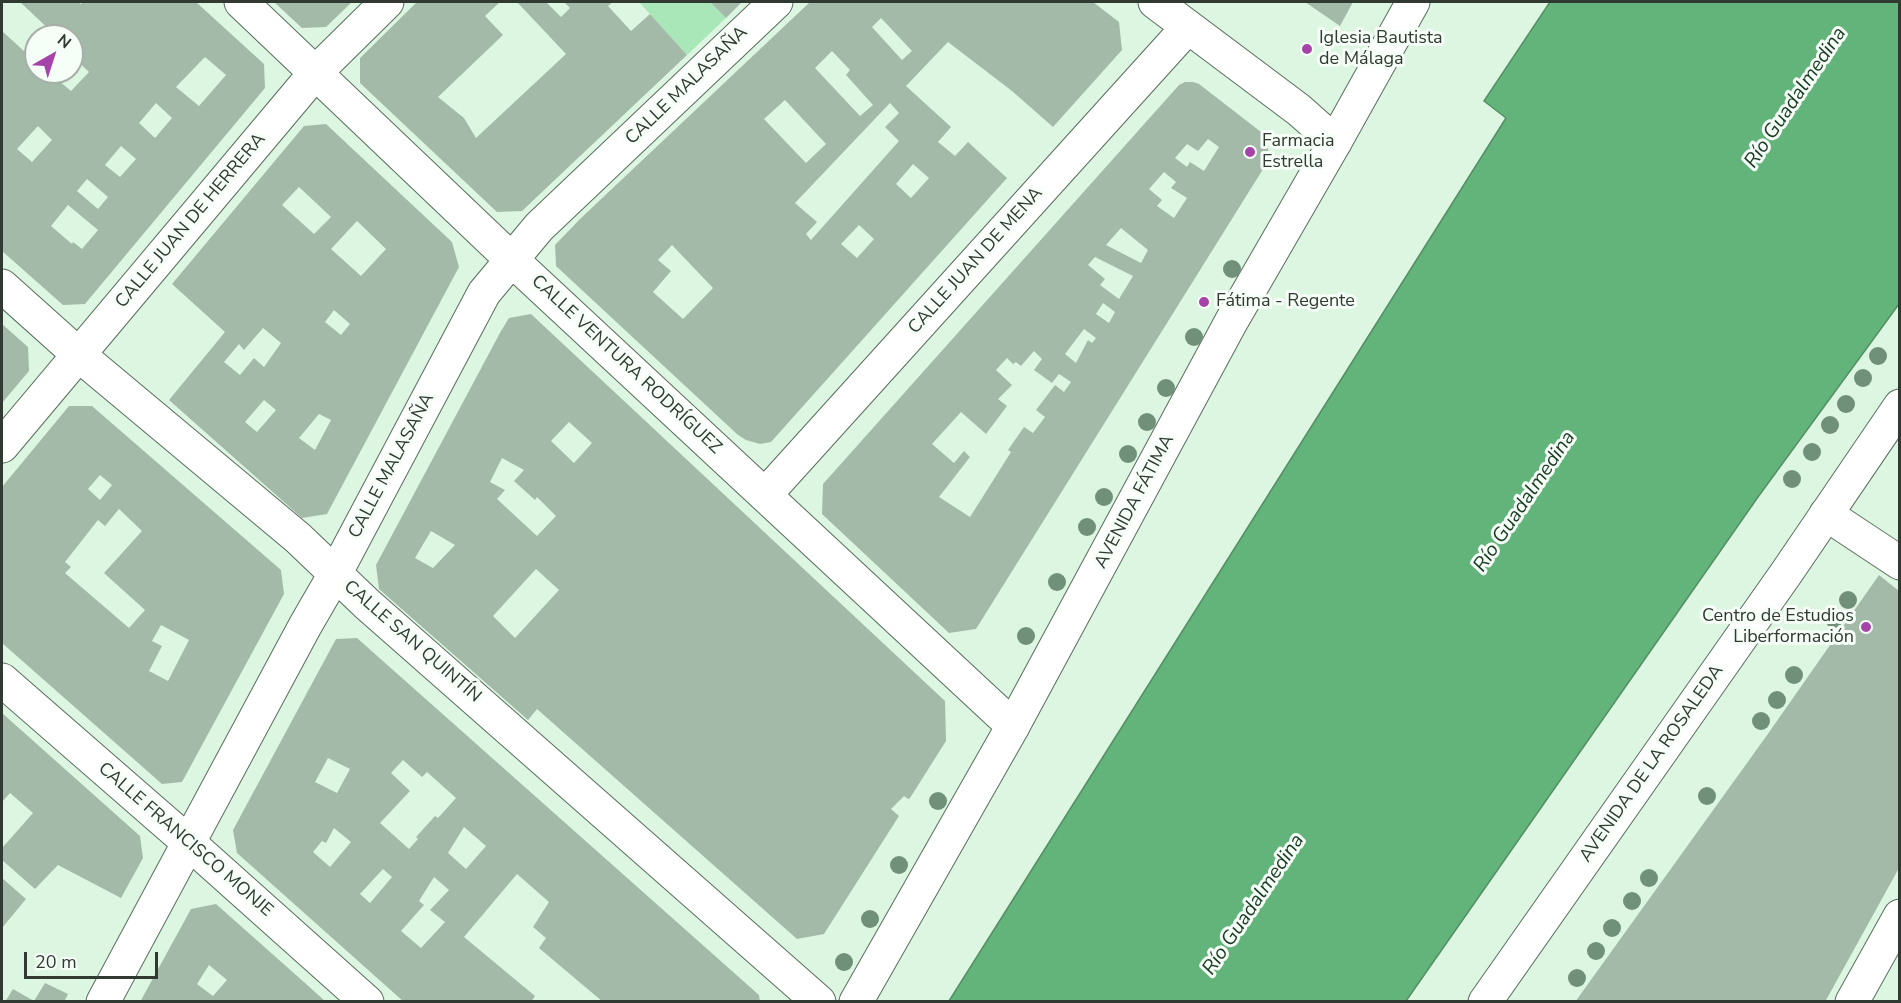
<!DOCTYPE html>
<meta charset="utf-8">
<style>
body{margin:0}
#map{position:relative;width:1901px;height:1003px;overflow:hidden;background:#ddf6e2;font-family:"Nunito Sans",sans-serif}
canvas{display:block}
.frame{position:absolute;inset:0;border:3px solid #303932;pointer-events:none}
.north{position:absolute;left:24px;top:24px;width:60px;height:60px;box-sizing:border-box;background:#f5fef7;border:2px solid #a6afa8;border-radius:50%;rotate:39deg;font-size:16px;font-weight:700;line-height:24px;text-align:center;color:#303932}
.north::after{content:'';display:block;margin:auto;width:21px;height:27px;background:#a643a8;clip-path:polygon(50% 0,100% 100%,50% 72%,0 100%)}
.scale{position:absolute;left:24px;top:952px;width:134px;height:27px;box-sizing:border-box;border:3px solid #303932;border-top:0;padding-left:8px;font-size:18px;line-height:21px;white-space:nowrap;color:#303932;-webkit-text-stroke:4px #f5fef7;paint-order:stroke}
</style>
<div id="map">
<canvas width="1901" height="1003"></canvas>
<div class="frame"></div>
<div class="north">N</div>
<div class="scale">20 m</div>
</div>
<script>
const context = document.querySelector('canvas').getContext('2d');
context.lineJoin = 'round';
function fill(path, color) {
  context.fillStyle = color;
  context.fill(path, 'evenodd');
}
function shape(rows) {
  const path = new Path2D();
  for (const r of rows) {
    path.moveTo(r[0], r[1]);
    for (let i = 2; i < r.length; i += 2) path.lineTo(r[i], r[i + 1]);
  }
  return path;
}
function strokePath(path, color, width, dash) {
  context.strokeStyle = color;
  context.lineWidth = width;
  context.lineCap = dash ? 'butt' : 'round';
  context.setLineDash(dash || []);
  context.stroke(path);
}
function label(font, color, halo, rows, align = 'center') {
  context.font = font + ' "Nunito Sans",sans-serif';
  context.lineWidth = 6;
  context.setLineDash([]);
  context.textBaseline = 'middle';
  context.strokeStyle = halo;
  context.fillStyle = color;
  for (const [text, x, y, turn = 0] of rows) {
    context.save();
    context.translate(x, y);
    context.rotate((+turn || 0) * Math.PI / 180);
    context.textAlign = isNaN(turn) ? turn : align;
    if (halo) context.strokeText(text, 0, 0);
    context.fillText(text, 0, 0);
    context.restore();
  }
}
fill(shape([
 [639,2,710,2,726,18,687,55]
]), '#a9e7b8');
const water = shape([
 [1550,2,1899,2,1899,304,1758,497,1406,1001,949,1001,1506,118,1484,101,1550,2]
]);
fill(water, '#63b47a');
strokePath(water, '#548f64', 1.5);
fill(shape([
 [20,2,78,2,81,4,83,2,196,2,264,64,265,88,85,304,63,305,2,251,2,31,36,62,36,72,48,72,71,91,89,72,72,56,72,36,50,36,53,33],
 [205,57,226,75,199,106,176,87],
 [156,103,172,118,155,138,139,123],
 [38,126,52,140,32,162,17,149],
 [121,146,136,159,120,177,105,165],
 [87,179,108,197,98,209,77,191],
 [68,205,98,230,82,249,73,242,72,244,51,226],
 [274,2,352,2,326,27,302,28],
 [417,2,500,2,485,16,503,35,438,97,464,118,476,138,566,54,517,2,546,2,561,17,570,8,564,2,613,2,608,6,631,31,650,14,687,55,522,211,497,212,360,83,360,58],
 [710,2,742,2,726,18],
 [810,2,1093,2,1119,22,1122,50,1053,127,1012,91,948,42,906,86,951,127,938,142,955,156,968,142,1007,178,771,442,760,444,746,440,738,435,556,266,555,245,580,219],
 [881,18,912,51,902,60,872,27],
 [832,51,850,70,846,75,873,105,860,116,815,68],
 [785,100,826,144,806,163,764,119],
 [890,103,899,113,885,127,899,141,811,240,806,234,817,222,795,203],
 [913,164,929,178,911,198,896,184],
 [859,225,874,239,857,258,841,244],
 [672,245,713,288,683,319,653,292,671,271,658,260],
 [1305,2,1353,2,1340,26],
 [1185,82,1193,82,1199,84,1265,135,1270,158,976,629,949,633,822,514,823,484,1179,85],
 [1208,139,1219,147,1204,171,1190,162,1187,167,1175,158,1187,144,1198,151],
 [1164,172,1176,182,1171,188,1187,198,1174,218,1157,206,1162,200,1149,189],
 [1121,228,1148,250,1141,263,1106,245],
 [1095,257,1133,276,1119,299,1100,285,1105,279,1088,265],
 [1103,303,1115,312,1109,323,1096,314],
 [1084,329,1096,338,1092,343,1088,340,1076,363,1065,354],
 [1034,351,1042,359,1034,370,1052,383,1059,374,1071,382,1064,392,1055,385,1036,410,1045,417,1033,433,1024,427,1008,450,1011,452,970,517,939,497,970,457,964,451,954,463,932,444,961,412,986,434,1007,406,998,399,1012,385,996,370,1007,358,1013,364,1016,362,1021,366],
 [326,124,452,242,459,267,327,514,302,518,169,400,225,332,172,284,304,126],
 [299,187,331,217,314,234,282,205],
 [357,221,386,249,361,276,331,249],
 [334,310,350,324,341,335,325,322],
 [263,328,281,343,264,367,254,358,240,375,224,362,239,344,244,350],
 [264,400,276,410,257,432,245,422],
 [319,414,331,420,315,450,299,438],
 [531,314,945,701,946,741,910,798,908,799,904,796,891,809,899,816,824,934,797,939,537,709,528,720,379,589,376,565,501,331,509,318],
 [569,422,592,443,574,463,551,441],
 [502,458,524,470,514,481,535,500,537,497,556,516,537,536,497,499,505,490,490,482],
 [431,531,455,545,433,568,415,558],
 [536,569,559,590,515,638,493,616],
 [2,324,28,347,29,371,2,403],
 [69,406,92,406,281,570,284,594,182,782,162,784,2,643,2,487],
 [100,475,112,485,100,500,88,489],
 [119,509,142,531,104,573,145,610,129,628,65,573,71,567,65,562,98,520,105,526],
 [161,625,189,640,168,681,149,671,162,646,152,641],
 [1879,575,1899,591,1899,868,1825,1002,1575,1002,1765,738],
 [357,638,759,995,760,1002,603,1002,539,948,546,938,533,927,549,902,517,874,464,937,535,996,531,1002,404,1002,237,853,233,830,336,639],
 [328,758,350,769,337,793,315,782],
 [403,760,422,777,427,772,456,798,438,818,435,816,416,837,418,839,409,849,380,823,410,791,391,773],
 [464,827,486,846,466,869,448,853],
 [334,828,351,842,330,867,313,852,322,841,326,843],
 [383,869,392,877,370,903,360,894],
 [434,877,449,890,430,910,445,922,421,948,401,931,424,905,419,901],
 [2,713,140,836,143,858,121,898,58,865,35,889,2,860,2,846,3,847,33,813,10,793,2,802],
 [2,878,26,899,2,928],
 [216,904,305,983,326,1002,140,1002,191,909],
 [209,965,227,980,213,996,197,984],
 [45,983,68,994,64,1002,5,1002,13,989,34,1001]
]), '#a3baa8');
const minor = shape([
 [241,2,512,260,1013,726],
 [1155,2,1299,110,1335,142],
 [2,286,79,355,298,538,367,604,819,1002],
 [2,446,316,72,387,2],
 [765,495,1188,27],
 [1826,514,1900,563],
 [2,680,188,842,367,1002],
 [103,1002,305,626,335,574,484,293,539,227,776,2],
 [1852,1002,1900,916]
]);
const primary = shape([
 [856,1002,1013,726,1231,322,1335,142,1413,2],
 [1485,1002,1787,572,1900,406]
]);
strokePath(minor, '#586d5c', 35);
strokePath(primary, '#586d5c', 35);
strokePath(minor, '#fff', 33);
strokePath(primary, '#fff', 33);
context.fillStyle = '#71907a';
for (const [x, y] of [
 [1232,269],
 [1194,337],
 [1878,356],
 [1863,378],
 [1166,388],
 [1846,404],
 [1147,422],
 [1830,425],
 [1812,452],
 [1128,454],
 [1792,479],
 [1104,497],
 [1087,527],
 [1057,582],
 [1848,600],
 [1834,619],
 [1026,636],
 [1794,675],
 [1777,700],
 [1761,721],
 [1707,796],
 [938,801],
 [899,865],
 [1649,878],
 [1632,901],
 [870,919],
 [1612,928],
 [1596,951],
 [844,962],
 [1577,978]
]) {
  context.beginPath();
  context.arc(x, y, 9, 0, 2 * Math.PI);
  context.fill();
}
for (const [x, y, r, color] of [
 [1307,49,6,"#a643a8"],
 [1250,152,6,"#a643a8"],
 [1204,302,6,"#a643a8"],
 [1866,627,6,"#a643a8"]
]) {
  const dot = new Path2D();
  dot.arc(x, y, r, 0, 2 * Math.PI);
  context.fillStyle = color;
  context.fill(dot);
  strokePath(dot, '#f5fef7', 2);
}
label('18px', '#303932', '#f5fef7', [
 ["Iglesia Bautista",1319,39],
 ["de Málaga",1319,60],
 ["Farmacia",1262,142],
 ["Estrella",1262,163],
 ["Fátima - Regente",1216,302],
 ["Centro de Estudios",1854,617,"right"],
 ["Liberformación",1854,638,"right"]
], 'left');
label('18px', '#303932', '#f5fef7', [
 ["CALLE MALASAÑA",687,86,-44],
 ["CALLE JUAN DE HERRERA",191,221,-50],
 ["CALLE JUAN DE MENA",976,261,-48],
 ["CALLE VENTURA RODRÍGUEZ",626,365,43],
 ["CALLE MALASAÑA",392,466,-62],
 ["AVENIDA FÁTIMA",1135,502,-62],
 ["CALLE SAN QUINTÍN",412,642,41],
 ["AVENIDA DE LA ROSALEDA",1652,764,-55],
 ["CALLE FRANCISCO MONJE",185,840,41]
]);
label('italic 20px', '#183a22', '#f5fef7', [
 ["Río Guadalmedina",1796,98,-56],
 ["Río Guadalmedina",1525,502,-56],
 ["Río Guadalmedina",1254,905,-56]
]);
</script>
